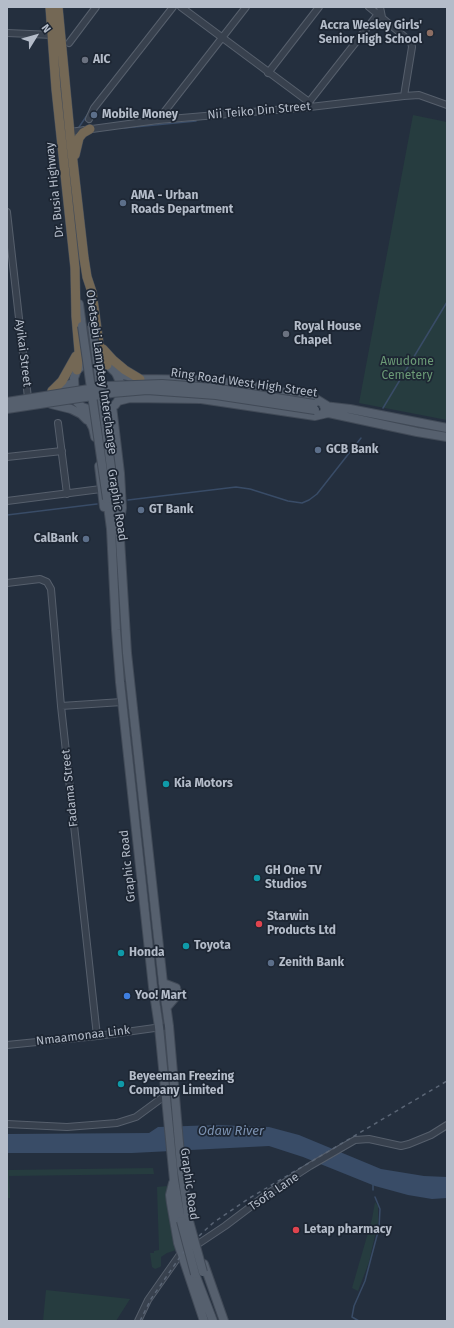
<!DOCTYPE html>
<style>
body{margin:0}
#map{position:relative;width:454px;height:1328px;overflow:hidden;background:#242f3e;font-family:"Fira Sans",sans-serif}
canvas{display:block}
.frame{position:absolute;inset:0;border:8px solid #b4bcc9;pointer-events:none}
.north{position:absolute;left:16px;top:16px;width:40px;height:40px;-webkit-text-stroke:3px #1d2633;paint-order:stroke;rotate:53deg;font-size:11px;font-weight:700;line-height:16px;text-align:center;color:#b4bcc9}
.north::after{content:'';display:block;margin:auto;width:14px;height:18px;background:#b4bcc9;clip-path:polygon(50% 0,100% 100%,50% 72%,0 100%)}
</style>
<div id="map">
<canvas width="454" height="1328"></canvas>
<div class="frame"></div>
<div class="north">N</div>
</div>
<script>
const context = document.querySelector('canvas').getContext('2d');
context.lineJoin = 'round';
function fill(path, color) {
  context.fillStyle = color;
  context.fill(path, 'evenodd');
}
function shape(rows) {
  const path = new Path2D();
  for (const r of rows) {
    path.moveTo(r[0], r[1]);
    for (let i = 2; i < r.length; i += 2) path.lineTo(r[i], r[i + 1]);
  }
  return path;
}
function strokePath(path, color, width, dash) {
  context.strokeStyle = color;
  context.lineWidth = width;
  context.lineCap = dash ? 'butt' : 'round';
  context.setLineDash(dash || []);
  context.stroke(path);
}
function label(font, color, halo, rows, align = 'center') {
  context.font = font + ' "Fira Sans",sans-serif';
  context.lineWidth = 3.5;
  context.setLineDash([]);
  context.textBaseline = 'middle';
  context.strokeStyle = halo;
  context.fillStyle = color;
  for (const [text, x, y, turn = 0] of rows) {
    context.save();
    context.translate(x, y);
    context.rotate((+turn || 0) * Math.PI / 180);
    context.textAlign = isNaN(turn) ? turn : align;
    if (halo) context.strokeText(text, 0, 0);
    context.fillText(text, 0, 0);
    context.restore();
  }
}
fill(shape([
 [413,115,447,122,447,420,359,403],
 [153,1168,154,1174,9,1176,10,1198,7,1198,7,1170],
 [167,1186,176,1250,167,1253,161,1257,161,1266,160,1267,155,1269,152,1267,150,1253,154,1253,154,1251,159,1250,157,1187],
 [375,1202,378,1206,378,1222,369,1262,358,1291,352,1288,372,1219],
 [46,1290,121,1298,130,1299,116,1321,43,1321]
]), '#263c3f');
fill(shape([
 [217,1125,269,1127,299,1135,381,1169,424,1176,447,1177,447,1198,432,1199,408,1195,375,1186,303,1157,269,1146,132,1153,7,1153,7,1134,149,1133,158,1127]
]), '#394c67');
strokePath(shape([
 [98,98,133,54],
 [79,127,90,111],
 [124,128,196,121],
 [383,408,447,302],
 [128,500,236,487,250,489,288,501,302,503,309,500,317,494,361,438],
 [7,515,97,504],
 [373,1184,373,1190],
 [359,1321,352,1317,354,1306,365,1281,379,1228,380,1209,375,1197]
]), '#394c67', 1.5);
const minor = shape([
 [181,7,309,102,310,107],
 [369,7,411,42,412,47,404,96],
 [380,7,382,17],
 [7,33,53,35],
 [69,43,96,7],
 [268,73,319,7],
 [309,102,378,14],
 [89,119,94,108,173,7],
 [158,120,246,7],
 [70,132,158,120,310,107,404,96,419,95,447,105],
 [7,212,28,398],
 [58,423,67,494],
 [7,457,62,451],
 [7,501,101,489],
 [7,583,40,579,47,582,51,589,61,706,97,1036],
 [61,706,122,702],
 [7,1045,97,1036,169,1026],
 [7,1124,67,1127,117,1123,136,1117,166,1095],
 [198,1244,225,1226,270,1192,310,1166,355,1140,369,1139,401,1146,409,1144,431,1135,447,1125],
 [138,1321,148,1300,181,1253]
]);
const major = shape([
 [79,304,82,326],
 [93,362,102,363,110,367,116,373,120,382,121,391,118,401,115,405,103,410,92,410,82,407,77,402,75,396,74,378,77,370,84,364,93,362],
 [116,373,140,379,208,380,252,386,316,399,329,407],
 [52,391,73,383],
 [118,401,130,398,201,399,315,416,328,413],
 [51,404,71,409,81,414,87,420],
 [112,406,120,473,122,508,121,514,118,516],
 [324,406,350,409,447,428],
 [82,407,93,428,95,437],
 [324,412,417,432,447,437],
 [99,466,104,507],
 [115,498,120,539,127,653,163,983,169,1026,181,1166,189,1221],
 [107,499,111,529,116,630,120,682,153,987,159,1027,174,1180,181,1221],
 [163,983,176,988],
 [167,1007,179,993],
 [173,1183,170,1195,171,1203,178,1243,204,1321],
 [204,1264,224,1321],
 [195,1274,213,1321]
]);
const highway = shape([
 [50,7,56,89,75,268,76,316,79,351,77,370],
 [58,7,71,144,84,258,87,277,92,292,99,344,107,365],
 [75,155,79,138,83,133,90,129],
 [103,349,113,360,125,370,140,379],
 [52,391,62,381,76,356]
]);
strokePath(minor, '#565f6c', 8);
strokePath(major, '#414a57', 10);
strokePath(highway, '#434c59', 10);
strokePath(minor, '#38414e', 6);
strokePath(major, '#56606e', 8);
strokePath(highway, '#746855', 9);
strokePath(shape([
 [140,1321,151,1299,182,1254,202,1233,213,1223,248,1199,447,1081]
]), '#5a6575', 1.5, [4, 4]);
const majorBridge = shape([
 [92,325,115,498],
 [82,326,107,499],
 [7,402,108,386,162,384,213,388,314,404],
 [7,409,112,393,147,390,216,395,315,410],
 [181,1221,195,1274],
 [189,1221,203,1272]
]);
strokePath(majorBridge, '#414a57', 10, []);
strokePath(majorBridge, '#56606e', 8);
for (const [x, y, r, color] of [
 [430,33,4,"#8d6e63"],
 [85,60,4,"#6b7280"],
 [94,115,4,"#5c6f8a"],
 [123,203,4,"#5c6f8a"],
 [286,334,4,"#6b7280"],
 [318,450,4,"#5c6f8a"],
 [141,510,4,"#5c6f8a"],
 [86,539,4,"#5c6f8a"],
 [166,784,4,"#0f9aa8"],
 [257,878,4,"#0f9aa8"],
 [259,924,4,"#e0444e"],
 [186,946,4,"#0f9aa8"],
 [121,953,4,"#0f9aa8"],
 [271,963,4,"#5c6f8a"],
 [127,996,4,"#3f7fe0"],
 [121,1084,4,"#0f9aa8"],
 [296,1230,4,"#e0444e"]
]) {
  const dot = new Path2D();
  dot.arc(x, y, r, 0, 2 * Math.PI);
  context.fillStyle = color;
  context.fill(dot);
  strokePath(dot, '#1d2633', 1.5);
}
label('bold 12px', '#b4bcc9', '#1d2633', [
 ["Accra Wesley Girls'",422,26,"right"],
 ["Senior High School",422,40,"right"],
 ["AIC",93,60],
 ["Mobile Money",102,115],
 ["AMA - Urban",131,196],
 ["Roads Department",131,210],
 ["Royal House",294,327],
 ["Chapel",294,341],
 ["GCB Bank",326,450],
 ["GT Bank",149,510],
 ["CalBank",78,539,"right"],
 ["Kia Motors",174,784],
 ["GH One TV",265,871],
 ["Studios",265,885],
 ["Starwin",267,917],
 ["Products Ltd",267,931],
 ["Toyota",194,946],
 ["Honda",129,953],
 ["Zenith Bank",279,963],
 ["Yoo! Mart",135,996],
 ["Beyeeman Freezing",129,1077],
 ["Company Limited",129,1091],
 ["Letap pharmacy",304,1230]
], 'left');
label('12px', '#b4bcc9', '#1d2633', [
 ["Nii Teiko Din Street",259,111,-5],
 ["Dr. Busia Highway",55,190,-96],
 ["Ayikai Street",23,353,83],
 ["Obetsebi Lamptey Interchange",101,372,82],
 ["Ring Road West High Street",244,383,8],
 ["Graphic Road",117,505,81],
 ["Fadama Street",70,788,-96],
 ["Graphic Road",128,866,-96],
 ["Nmaamonaa Link",83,1036,-7],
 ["Graphic Road",189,1184,82],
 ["Tsofa Lane",274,1192,-34]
]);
label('12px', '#6b9a76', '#1d2633', [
 ["Awudome",407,362],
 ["Cemetery",407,376]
]);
label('italic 13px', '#7c92b1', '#1d2633', [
 ["Odaw River",231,1131]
]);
</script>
